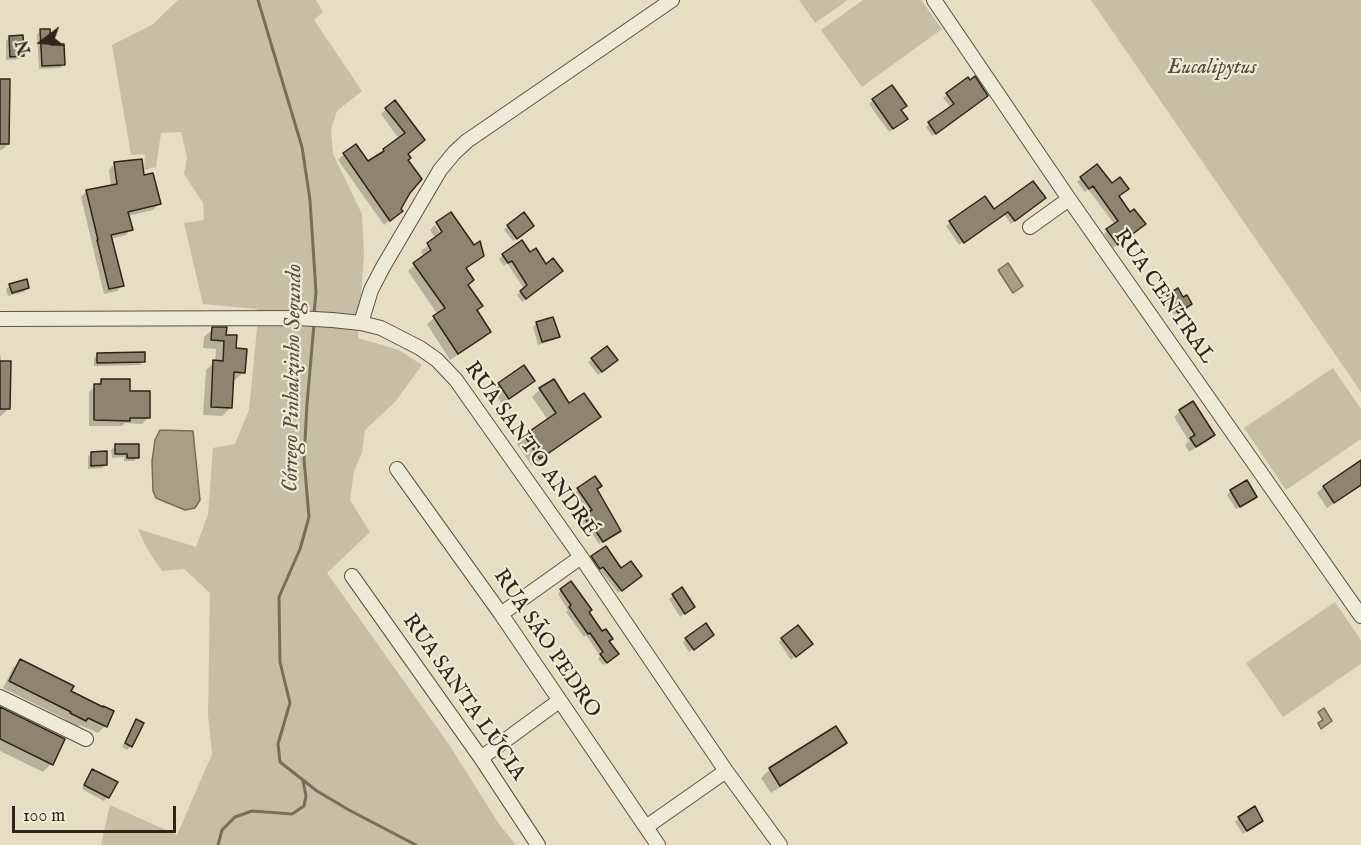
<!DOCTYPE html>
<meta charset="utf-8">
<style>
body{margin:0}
#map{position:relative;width:1361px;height:845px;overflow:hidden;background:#e7ddc2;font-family:"IM FELL English",serif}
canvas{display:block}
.north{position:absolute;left:12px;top:12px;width:60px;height:60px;-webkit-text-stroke:4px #efe9d7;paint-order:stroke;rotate:254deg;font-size:16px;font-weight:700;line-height:24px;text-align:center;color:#312418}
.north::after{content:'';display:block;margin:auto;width:21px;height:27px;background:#312418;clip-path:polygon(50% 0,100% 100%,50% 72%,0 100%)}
.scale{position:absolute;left:12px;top:806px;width:164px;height:27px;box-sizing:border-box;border:3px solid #312418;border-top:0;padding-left:8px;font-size:18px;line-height:21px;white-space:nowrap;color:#312418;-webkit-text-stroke:4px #efe9d7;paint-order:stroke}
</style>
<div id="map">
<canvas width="1361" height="845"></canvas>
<div class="north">N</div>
<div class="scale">100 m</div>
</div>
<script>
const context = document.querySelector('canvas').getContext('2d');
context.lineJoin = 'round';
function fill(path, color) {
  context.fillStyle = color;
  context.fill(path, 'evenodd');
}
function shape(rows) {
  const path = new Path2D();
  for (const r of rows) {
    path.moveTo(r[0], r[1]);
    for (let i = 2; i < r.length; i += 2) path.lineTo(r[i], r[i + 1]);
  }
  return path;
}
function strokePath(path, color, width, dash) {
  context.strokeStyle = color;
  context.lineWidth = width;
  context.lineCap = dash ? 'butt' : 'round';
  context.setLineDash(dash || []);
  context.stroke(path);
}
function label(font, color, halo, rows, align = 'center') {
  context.font = font + ' "IM FELL English",serif';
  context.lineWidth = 4.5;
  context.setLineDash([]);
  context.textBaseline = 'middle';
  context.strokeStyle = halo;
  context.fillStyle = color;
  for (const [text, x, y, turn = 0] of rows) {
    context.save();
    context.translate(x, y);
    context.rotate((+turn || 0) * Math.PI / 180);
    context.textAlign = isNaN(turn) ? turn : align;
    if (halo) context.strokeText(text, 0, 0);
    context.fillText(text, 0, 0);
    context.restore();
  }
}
fill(shape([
 [178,0,316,0,323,12,314,20,362,91,337,111,331,129,333,154,362,214,364,254,358,338,399,350,422,365,395,402,365,430,362,453,354,471,350,500,370,532,327,573,450,746,499,824,516,845,101,845,110,805,177,835,212,754,208,715,210,593,184,569,162,571,147,549,138,529,196,547,208,514,213,448,235,444,249,410,257,329,257,309,203,304,184,223,204,220,203,203,184,174,187,157,181,132,161,133,156,167,144,170,145,154,131,155,112,45,152,25],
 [799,0,848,0,815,23],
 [863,0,921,0,942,29,862,87,821,30],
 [1091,0,1361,0,1361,392],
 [1333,368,1361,409,1361,439,1286,490,1244,428],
 [1335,602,1361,640,1361,664,1283,717,1246,663]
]), '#c8bea5');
const water = shape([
 [1008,263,1023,286,1013,293,998,270,1008,263],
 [160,430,193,431,200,500,195,508,185,510,156,498,153,491,152,461,155,440,160,430],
 [1324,708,1332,721,1321,729,1318,723,1323,720,1318,712,1324,708]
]);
fill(water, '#a99e88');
strokePath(water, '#796d5b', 1.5);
fill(shape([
 [41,31,50,46,63,65,60,68,39,69,37,34],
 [9,38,23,55,19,59,6,60,6,41],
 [968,79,987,96,932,136,926,127,951,108,943,98],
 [0,80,8,144,2,150,0,150],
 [873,100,900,111,906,119,889,132,869,104],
 [386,109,423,140,407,154,409,192,399,209,401,211,384,225,338,160,344,154,368,164,399,139,381,114],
 [114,164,143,177,159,204,153,210,128,216,131,229,126,235,111,239,122,285,117,291,104,294,81,197,87,191,111,187,109,170],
 [1081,178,1118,197,1140,228,1113,248,1104,234,1115,225,1088,189,1085,192,1077,182],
 [985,198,994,211,1041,202,1011,224,1004,214,959,245,946,226],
 [435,225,445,239,473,247,483,255,465,269,467,286,476,311,490,332,483,339,450,360,427,324,438,315,408,271,424,257,421,251,436,239,430,230],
 [508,226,529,229,513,241,504,230],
 [530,254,557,274,522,302,517,295,524,289,507,263,504,266,499,259,503,255],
 [10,285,27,288,24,292,8,296,6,289],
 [1168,296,1187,307,1174,315,1164,300],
 [537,323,558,336,554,340,538,345,533,327],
 [213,329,225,336,235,350,244,372,235,380,232,380,231,407,222,416,203,415,206,370,215,362,216,349,203,348,204,337],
 [0,353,9,408,1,416,0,416],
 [98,354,143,361,140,365,94,366,94,358],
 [592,359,612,364,598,375,588,362],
 [524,367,533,381,527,387,502,404,493,390,499,384],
 [102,380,128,392,148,418,142,424,125,423,122,426,89,426,89,392],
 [540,389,569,405,599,417,591,424,532,466,517,444,525,436,548,420,532,397],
 [1180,411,1213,434,1207,440,1189,452,1185,445,1189,441,1174,417],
 [115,446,138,457,134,461,124,461,124,457,112,458,111,450],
 [92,453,106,464,102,468,88,469,88,457],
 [1361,462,1361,485,1327,508,1317,493,1323,487],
 [594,478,596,490,615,534,599,544,589,529,587,531,581,520,588,514,574,493],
 [1231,491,1251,500,1236,509,1227,495],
 [592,557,620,570,637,579,618,593,599,569,597,571,589,560],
 [681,589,693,607,680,617,669,599],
 [561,590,588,612,607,642,613,658,603,665,598,659,600,656,586,635,584,637,566,612,568,610,558,594],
 [686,639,708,639,689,652,683,643],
 [782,639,807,648,791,660,779,642],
 [20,661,69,692,105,726,98,733,80,725,78,727,64,720,65,719,3,688,13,668],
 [0,709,51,764,43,772,0,751],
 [137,721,131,746,127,750,122,747,133,725],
 [835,728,845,743,836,751,771,793,761,778,770,769],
 [93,771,108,797,104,801,82,789,89,774],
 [1239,818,1262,821,1243,834,1235,822]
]), '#0003');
strokePath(shape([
 [258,0,302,147,310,200,316,292,314,314],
 [314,324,307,404,304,459,309,517,300,549,279,597,280,662,290,703,278,744,280,762,317,791,349,810,416,845],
 [218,845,222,830,235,817,252,811,292,814,304,806,306,796,303,781]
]), '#796d5b', 3);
const building = shape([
 [40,29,50,29,51,45,64,44,65,65,42,66,40,29],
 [23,35,24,56,10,57,9,36,23,35],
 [975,76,988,96,936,134,928,122,954,104,946,93,968,77,970,80,975,76],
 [0,79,10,79,9,144,0,144,0,79],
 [892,85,907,106,901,110,908,119,893,129,872,99,892,85],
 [395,100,425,140,408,154,411,158,408,160,422,179,410,193,401,209,403,211,390,221,343,153,356,144,368,161,384,151,383,149,405,133,385,108,395,100],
 [142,159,144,175,153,173,161,204,128,212,133,230,111,235,124,286,109,289,97,240,98,240,86,190,117,184,114,162,142,159],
 [1097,164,1112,183,1120,177,1129,189,1119,196,1130,212,1134,209,1146,224,1118,245,1106,229,1118,221,1093,186,1089,189,1080,177,1097,164],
 [1033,181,1046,198,1015,221,1008,212,964,243,949,221,985,196,994,209,1033,181],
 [451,212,474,245,480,241,484,256,466,268,474,280,468,285,483,306,477,310,491,332,458,354,433,316,445,308,413,263,431,250,427,243,442,232,436,222,451,212],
 [524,212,534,226,517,239,507,225,524,212],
 [522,240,530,252,536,248,546,264,553,258,563,271,526,299,520,291,527,285,512,261,508,263,502,254,522,240],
 [27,279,29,288,12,293,9,284,27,279],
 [1178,288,1183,297,1187,295,1192,304,1178,313,1167,295,1178,288],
 [553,317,560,337,542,342,536,322,553,317],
 [212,327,227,327,226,335,237,335,236,348,247,349,245,373,234,372,232,408,211,407,213,360,223,361,224,341,211,340,212,327],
 [607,346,618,360,602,372,591,358,607,346],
 [145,352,145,362,97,363,97,353,145,352],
 [0,361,11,361,10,409,0,409,0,361],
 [524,365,535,381,509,399,498,383,524,365],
 [101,379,130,379,130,391,150,391,150,418,130,418,130,421,94,420,94,384,101,384,101,379],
 [554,379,569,403,584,393,601,417,540,459,524,435,556,413,539,388,554,379],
 [1193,401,1215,435,1196,447,1190,438,1195,435,1179,410,1193,401],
 [115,444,139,444,139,458,127,458,127,454,115,454,115,444],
 [107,451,107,465,91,466,91,452,107,451],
 [1361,460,1361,485,1334,503,1323,486,1361,460],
 [595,476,602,486,597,489,621,531,603,542,593,527,591,528,583,515,592,510,577,488,595,476],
 [1247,480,1257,497,1240,507,1230,490,1247,480],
 [606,546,621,568,631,561,642,576,622,591,603,567,600,569,591,556,606,546],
 [571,581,592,610,589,612,602,631,606,629,613,639,609,641,619,654,607,663,600,654,603,652,590,633,588,634,569,607,571,605,560,589,571,581],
 [682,587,695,607,685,614,672,594,682,587],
 [706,623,714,635,694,650,685,638,706,623],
 [798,625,813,644,796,657,781,638,798,625],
 [20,659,74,686,71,691,103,707,103,706,114,711,107,727,88,718,86,721,70,713,71,712,9,681,20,659],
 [0,707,65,739,53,765,0,739,0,707],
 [136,719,144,723,132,747,125,743,136,719],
 [836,726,847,743,780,786,769,768,836,726],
 [92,769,118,782,109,798,84,785,92,769],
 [1255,806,1263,821,1247,831,1238,817,1255,806]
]);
fill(building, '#908470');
strokePath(building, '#312418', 1.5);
const minor = shape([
 [934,0,1069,199,1361,616],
 [1030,227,1069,199],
 [0,319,297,318,332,320,361,323,381,328,420,348,437,360,456,380,581,557,726,771,780,845],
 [361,323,371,290,383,267,440,170,454,153,467,141,672,0],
 [397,469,501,614,658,845],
 [352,576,481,758,538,845],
 [501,614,581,557],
 [0,697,86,739],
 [481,758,559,701],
 [646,827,726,771]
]);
strokePath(minor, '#5e5242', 16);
strokePath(minor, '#efe9d7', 14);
label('italic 21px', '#574a3b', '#efe9d7', [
 ["Eucalipytus",1212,69]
]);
label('21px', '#312418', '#efe9d7', [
 ["RUA CENTRAL",1163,297,55],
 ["RUA SANTO ANDRÉ",530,450,54],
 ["RUA SÃO PEDRO",546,644,56],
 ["RUA SANTA LÚCIA",463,698,55]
]);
label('italic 22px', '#5b4f3f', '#efe9d7', [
 ["Córrego Pinhalzinho Segundo",294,378,-89]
]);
</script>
